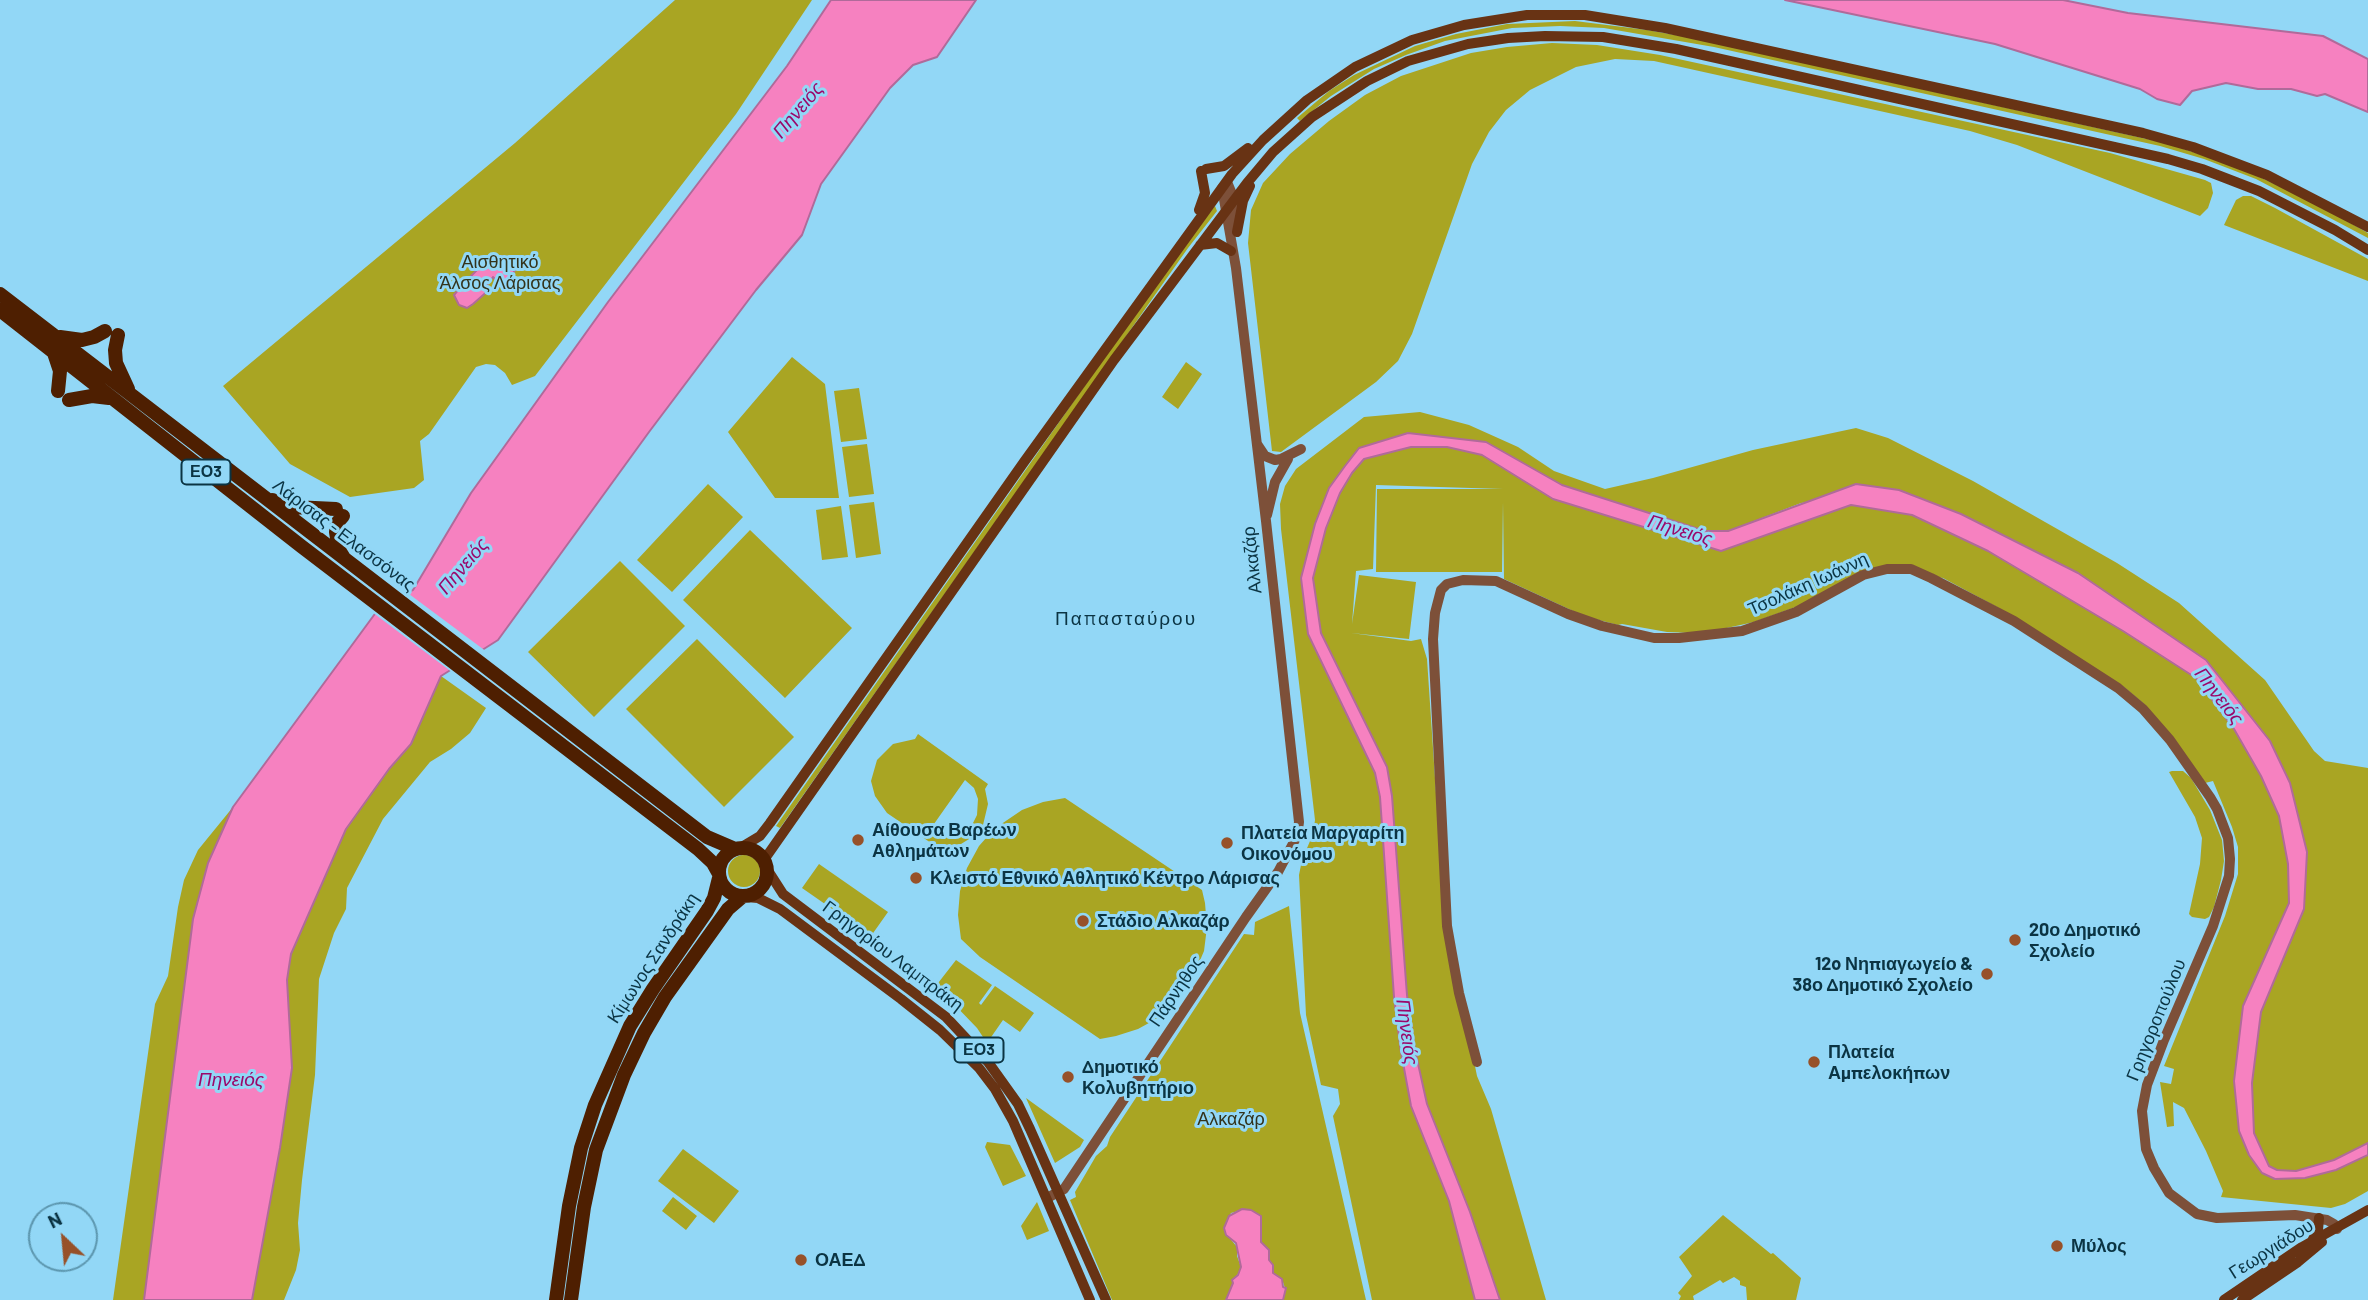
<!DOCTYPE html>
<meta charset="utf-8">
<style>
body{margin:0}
#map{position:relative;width:2368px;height:1300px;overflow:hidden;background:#92d7f6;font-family:Barlow,sans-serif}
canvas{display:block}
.north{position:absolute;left:28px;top:1202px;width:70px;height:70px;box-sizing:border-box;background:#92d7f6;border:2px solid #5c96ae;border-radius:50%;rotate:334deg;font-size:19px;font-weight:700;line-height:28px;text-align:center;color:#0b3443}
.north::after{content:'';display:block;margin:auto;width:24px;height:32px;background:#975129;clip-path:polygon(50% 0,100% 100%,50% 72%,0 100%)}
</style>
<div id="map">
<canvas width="2368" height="1300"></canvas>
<div class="north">N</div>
</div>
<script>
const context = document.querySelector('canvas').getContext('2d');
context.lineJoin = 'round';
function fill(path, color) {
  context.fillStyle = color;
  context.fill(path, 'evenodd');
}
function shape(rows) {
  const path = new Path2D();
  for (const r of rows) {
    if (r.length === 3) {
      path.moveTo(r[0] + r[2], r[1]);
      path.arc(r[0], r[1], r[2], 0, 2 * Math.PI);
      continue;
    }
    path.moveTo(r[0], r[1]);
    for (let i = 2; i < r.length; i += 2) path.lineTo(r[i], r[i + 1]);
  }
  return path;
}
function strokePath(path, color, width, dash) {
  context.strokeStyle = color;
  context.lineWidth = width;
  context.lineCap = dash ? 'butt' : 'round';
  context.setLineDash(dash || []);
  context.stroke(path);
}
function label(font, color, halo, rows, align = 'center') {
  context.font = font + ' Barlow,sans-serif';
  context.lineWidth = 6;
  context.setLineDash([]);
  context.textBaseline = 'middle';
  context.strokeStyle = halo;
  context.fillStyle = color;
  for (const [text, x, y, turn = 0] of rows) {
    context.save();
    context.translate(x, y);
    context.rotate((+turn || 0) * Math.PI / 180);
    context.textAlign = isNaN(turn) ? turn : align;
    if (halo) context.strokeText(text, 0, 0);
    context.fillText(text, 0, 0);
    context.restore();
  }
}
fill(shape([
 [675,0,812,0,736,114,535,376,512,385,505,373,495,365,486,364,476,367,429,434,420,441,424,480,414,488,350,497,290,464,223,386,515,143],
 [1575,21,1647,30,1692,38,2165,143,2236,166,2313,202,2368,233,2368,238,2256,179,2204,159,2160,146,1714,47,1604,28,1560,26,1512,28,1445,41,1406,55,1374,69,1331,96,1300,121,1297,118,1329,91,1354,75,1415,46,1456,34,1507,24],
 [1552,43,1597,45,1660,55,2110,153,2205,180,2211,183,2213,193,2208,208,2200,216,2017,145,1970,131,1654,61,1615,59,1576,67,1530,90,1506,110,1489,132,1472,164,1412,334,1398,361,1376,382,1281,452,1272,451,1248,243,1251,210,1263,183,1290,154,1329,121,1365,95,1401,76,1471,53,1507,47],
 [2243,196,2251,196,2275,208,2368,259,2368,281,2224,225,2236,200],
 [1215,206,1217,211,1188,248,780,828,776,826,1184,244],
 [792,357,825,384,839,498,775,498,728,432],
 [1186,362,1202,374,1178,409,1162,397],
 [859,388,867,439,841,442,834,391],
 [1420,412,1469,425,1518,447,1554,471,1605,489,1653,478,1753,450,1856,428,1888,438,1973,481,2117,563,2179,603,2265,680,2314,751,2325,761,2368,768,2368,1143,2334,1160,2296,1171,2277,1170,2269,1166,2254,1133,2252,1083,2261,1012,2304,910,2307,851,2206,660,1899,490,1801,503,1728,531,1705,531,1562,485,1486,442,1408,433,1359,448,1329,488,1315,524,1301,578,1308,634,1375,773,1380,797,1394,997,1401,1052,1411,1106,1449,1201,1475,1300,1372,1300,1333,1116,1340,1104,1338,1089,1321,1085,1306,1015,1299,875,1302,860,1313,834,1315,820,1281,529,1280,504,1285,486,1296,469,1364,417],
 [867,444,874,494,849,497,842,447],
 [1411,447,1447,447,1482,455,1553,499,1721,551,1851,505,1912,515,1988,551,2123,631,2196,678,2234,729,2261,776,2279,816,2288,864,2289,903,2243,1006,2249,1155,2262,1173,2275,1179,2336,1170,2368,1155,2368,1191,2345,1204,2331,1208,2221,1197,2223,1191,2206,1151,2184,1108,2173,1102,2174,1126,2167,1127,2160,1082,2171,1084,2174,1069,2164,1066,2225,916,2238,874,2238,847,2232,827,2213,781,2205,783,2143,703,2124,687,1997,607,1943,578,1882,567,1804,604,1754,622,1722,629,1693,633,1667,632,1622,624,1618,625,1584,616,1504,579,1503,502,1502,572,1376,572,1377,489,1503,489,1376,485,1373,569,1356,571,1352,624,1359,575,1416,582,1409,639,1351,633,1411,641,1421,639,1427,659,1444,912,1477,1076,1491,1109,1546,1300,1500,1300,1470,1212,1427,1104,1415,1050,1407,995,1392,796,1387,767,1321,633,1313,578,1326,528,1340,493,1352,473,1363,459],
 [708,484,743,517,672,592,637,560],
 [874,502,881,554,856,558,849,505],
 [841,506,848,557,822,560,816,510],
 [750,530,852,628,785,698,683,600],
 [620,561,685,626,594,717,528,652],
 [697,639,794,737,724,807,626,709],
 [441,676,486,708,470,733,451,749,430,762,383,819,347,888,346,909,334,933,319,979,315,1075,302,1180,298,1223,300,1250,296,1270,284,1300,252,1300,280,1148,292,1068,287,979,291,954,346,829,389,769,411,744],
 [918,734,988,784,985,789,988,804,983,825,974,836,961,844,945,846,931,843,887,813,875,796,871,781,877,760,893,744,915,739],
 [965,780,974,788,978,799,977,815,972,825,963,833,952,837,940,836,929,831],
 [2172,771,2183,771,2191,778,2210,810,2222,840,2224,861,2221,880,2214,907,2209,917,2205,919,2192,917,2189,914,2200,864,2202,838,2195,817,2169,772],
 [1065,798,1202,890,1205,903,1207,927,1204,951,1190,984,1176,1003,1158,1018,1138,1029,1116,1036,1100,1039,980,957,961,939,958,915,960,891,967,868,979,846,994,829,1022,810,1043,802],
 [233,807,208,863,193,919,144,1300,113,1300,155,1004,168,976,178,907,184,880,198,850],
 [744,871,16],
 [819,864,888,912,871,936,802,888],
 [1289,906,1300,1013,1366,1300,1283,1300,1285,1288,1282,1279,1273,1273,1273,1265,1269,1260,1269,1250,1261,1242,1262,1223,1251,1210,1246,1209,1231,1213,1225,1225,1224,1231,1237,1247,1237,1256,1241,1267,1226,1300,1112,1300,1070,1200,1076,1197,1075,1192,1096,1156,1107,1146,1110,1137,1244,934,1254,935,1255,922],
 [956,960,992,985,979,1003,981,1005,995,986,1034,1013,1020,1032,1003,1020,987,1043,977,1028,951,1001,935,987],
 [1026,1098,1084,1140,1080,1147,1055,1163],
 [987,1142,1010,1145,1026,1176,1003,1186,985,1147],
 [683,1149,739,1191,714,1223,658,1181],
 [673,1197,697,1216,686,1230,662,1211],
 [1037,1202,1049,1231,1027,1240,1021,1226],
 [1723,1215,1771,1254,1773,1253,1801,1278,1796,1300,1747,1300,1746,1287,1740,1285,1740,1281,1734,1277,1723,1283,1720,1280,1693,1296,1694,1300,1679,1300,1681,1296,1678,1293,1692,1276,1679,1257]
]), '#a9a523');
const water = shape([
 [831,0,976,0,937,57,913,65,890,88,821,184,802,235,756,290,649,432,498,640,441,676,411,744,389,769,346,829,291,954,287,980,292,1068,280,1148,252,1300,144,1300,193,919,208,863,233,807,377,611,413,590,471,493,608,302,787,66,831,0],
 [1785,0,2063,0,2128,13,2323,36,2368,59,2368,112,2325,94,2317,96,2291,89,2258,89,2226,83,2192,91,2180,105,2157,99,2140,89,1995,44,1785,0],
 [500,256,509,258,513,264,515,270,508,282,496,288,494,286,497,281,493,277,487,285,490,289,473,304,467,308,459,305,454,295,463,284,486,261,492,257,500,256],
 [1408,433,1486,442,1562,485,1705,531,1728,531,1856,484,1899,490,1961,514,2078,573,2206,660,2270,741,2290,783,2307,852,2304,909,2261,1012,2252,1083,2254,1133,2269,1166,2277,1170,2296,1171,2334,1160,2368,1143,2368,1155,2336,1170,2305,1178,2275,1179,2262,1173,2249,1155,2239,1131,2234,1081,2243,1006,2289,903,2288,864,2279,816,2261,776,2234,729,2196,678,2123,631,1988,551,1912,515,1851,505,1721,551,1553,499,1482,455,1447,447,1411,447,1364,459,1352,473,1340,493,1326,528,1313,578,1321,633,1387,767,1392,796,1407,995,1415,1050,1427,1104,1470,1212,1500,1300,1475,1300,1449,1201,1411,1106,1401,1052,1394,997,1380,797,1375,773,1308,634,1301,578,1315,524,1329,488,1345,466,1359,448,1408,433],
 [1242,1209,1251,1210,1261,1216,1261,1242,1269,1250,1269,1260,1273,1265,1273,1273,1282,1279,1283,1287,1286,1288,1283,1300,1226,1300,1233,1283,1232,1280,1238,1275,1241,1267,1236,1243,1226,1235,1224,1228,1229,1216,1242,1209]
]);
fill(water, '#f681c0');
strokePath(water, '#b06a9a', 2);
fill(shape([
 [405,591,487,652,453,673,372,612]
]), '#92d7f6');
strokePath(shape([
 [1227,182,1234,199,1236,223],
 [1257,444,1265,456,1275,460,1281,459,1301,449],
 [1267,515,1275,482,1288,459],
 [1477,1062,1459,993,1447,926,1433,639,1435,613,1441,590,1447,584,1463,580,1496,581,1568,614,1602,626,1654,638,1679,638,1742,631,1796,612,1863,575,1887,569,1911,569,1931,578,2014,621,2118,688,2143,709,2170,740,2210,797,2217,809,2228,838,2230,859,2229,876,2213,926,2164,1040,2147,1085,2142,1111,2146,1149,2154,1168,2169,1193,2197,1214,2217,1218,2295,1215,2327,1220,2334,1224,2337,1229],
 [1047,1198,1064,1189,1246,917,1278,872,1297,836,1299,822,1266,521,1236,268,1222,188]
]), '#7d5039', 10);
strokePath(shape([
 [1206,169,1224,166,1248,148],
 [1199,210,1205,193,1201,171],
 [1237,232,1243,201,1250,186],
 [1200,245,1217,243,1231,251],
 [740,848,760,836,770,823,1024,462,1232,174,1263,140,1307,100,1355,67,1412,40,1464,25,1527,15,1585,15,1665,28,2143,133,2193,147,2267,175,2368,227],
 [764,860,1114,360,1247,183,1273,152,1312,117,1367,81,1408,61,1468,44,1508,38,1545,36,1603,37,1676,49,2168,159,2202,169,2259,191,2335,230,2368,250],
 [767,869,783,894,946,1017,988,1062,1018,1104,1030,1129,1106,1300],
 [746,897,758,898,780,909,901,999,940,1030,979,1068,995,1089,1013,1121,1090,1300],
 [2312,1241,2318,1230,2319,1218],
 [2224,1300,2302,1247,2368,1210],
 [2242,1300,2298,1262,2322,1242]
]), '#683314', 10);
strokePath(shape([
 [0,294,707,837,735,849],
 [0,310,301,546,698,849,713,863,718,872],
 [118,335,115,350,116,363,128,389],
 [60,337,82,340,94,337,105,331],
 [54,353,60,371,58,391],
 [69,400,92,396,109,398],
 [272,500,293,507,336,509],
 [343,516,337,523,336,532,339,550,344,558],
 [743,872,24],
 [556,1300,569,1206,581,1148,595,1105,630,1026,653,989,707,911,714,898,719,878],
 [571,1300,584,1207,596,1150,624,1075,644,1033,665,997,728,909,742,897]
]), '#4e1f01', 14);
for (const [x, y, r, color] of [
 [858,840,7,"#975129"],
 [1227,843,7,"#975129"],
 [916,878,7,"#975129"],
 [1083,921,7,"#975129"],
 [2015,940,7,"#975129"],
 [1987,974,7,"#975129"],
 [1814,1062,7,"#975129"],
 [1068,1077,7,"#975129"],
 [2057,1246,7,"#975129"],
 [801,1260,7,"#975129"]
]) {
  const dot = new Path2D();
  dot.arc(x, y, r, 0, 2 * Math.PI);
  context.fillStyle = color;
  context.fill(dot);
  strokePath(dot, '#92d7f6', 2.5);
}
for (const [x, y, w] of [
 [206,472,49],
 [979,1050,49]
]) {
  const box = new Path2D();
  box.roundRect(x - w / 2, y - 12.5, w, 25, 5);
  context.fillStyle = '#92d7f6';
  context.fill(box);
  strokePath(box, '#0b3443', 2);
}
label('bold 16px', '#0b3443', null, [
 ["ΕΟ3",206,472],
 ["ΕΟ3",979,1050]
]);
label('18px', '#33331b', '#92d7f6', [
 ["Αισθητικό",500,262],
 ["Άλσος Λάρισας",500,283],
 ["Αλκαζάρ",1231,1119]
]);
label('18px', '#0b3443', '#92d7f6', [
 ["Λάρισας - Ελασσόνας",344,535,37],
 ["Αλκαζάρ",1252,560,-96],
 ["Τσολάκη Ιωάννη",1808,584,-24],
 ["Γρηγορίου Λαμπράκη",893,956,37],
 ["Κίμωνος Σανδράκη",653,958,-57],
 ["Πάρνηθος",1176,991,-56],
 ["Γρηγοροπούλου",2156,1020,-68],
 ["Γεωργιάδου",2271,1249,-32]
]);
label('bold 18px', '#0b3443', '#92d7f6', [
 ["Αίθουσα Βαρέων",872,830],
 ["Αθλημάτων",872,851],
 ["Πλατεία Μαργαρίτη",1241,833],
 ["Οικονόμου",1241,854],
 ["Κλειστό Εθνικό Αθλητικό Κέντρο Λάρισας",930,878],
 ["Στάδιο Αλκαζάρ",1097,921],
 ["20ο Δημοτικό",2029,930],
 ["Σχολείο",2029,951],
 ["12o Νηπιαγωγείο &",1973,964,"right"],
 ["38ο Δημοτικό Σχολείο",1973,985,"right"],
 ["Πλατεία",1828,1052],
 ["Αμπελοκήπων",1828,1073],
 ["Δημοτικό",1082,1067],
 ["Κολυβητήριο",1082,1088],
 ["Μύλος",2071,1246],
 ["ΟΑΕΔ",815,1260]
], 'left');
label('italic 19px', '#9b076a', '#92d7f6', [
 ["Πηνειός",798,110,-50],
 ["Πηνειός",1680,530,17],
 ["Πηνειός",463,566,-50],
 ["Πηνειός",2219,696,52],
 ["Πηνειός",1407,1032,82],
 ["Πηνειός",231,1080]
]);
context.letterSpacing = '2px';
label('19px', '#0b3443', '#92d7f6', [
 ["Παπασταύρου",1126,619]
]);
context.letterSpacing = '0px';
</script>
